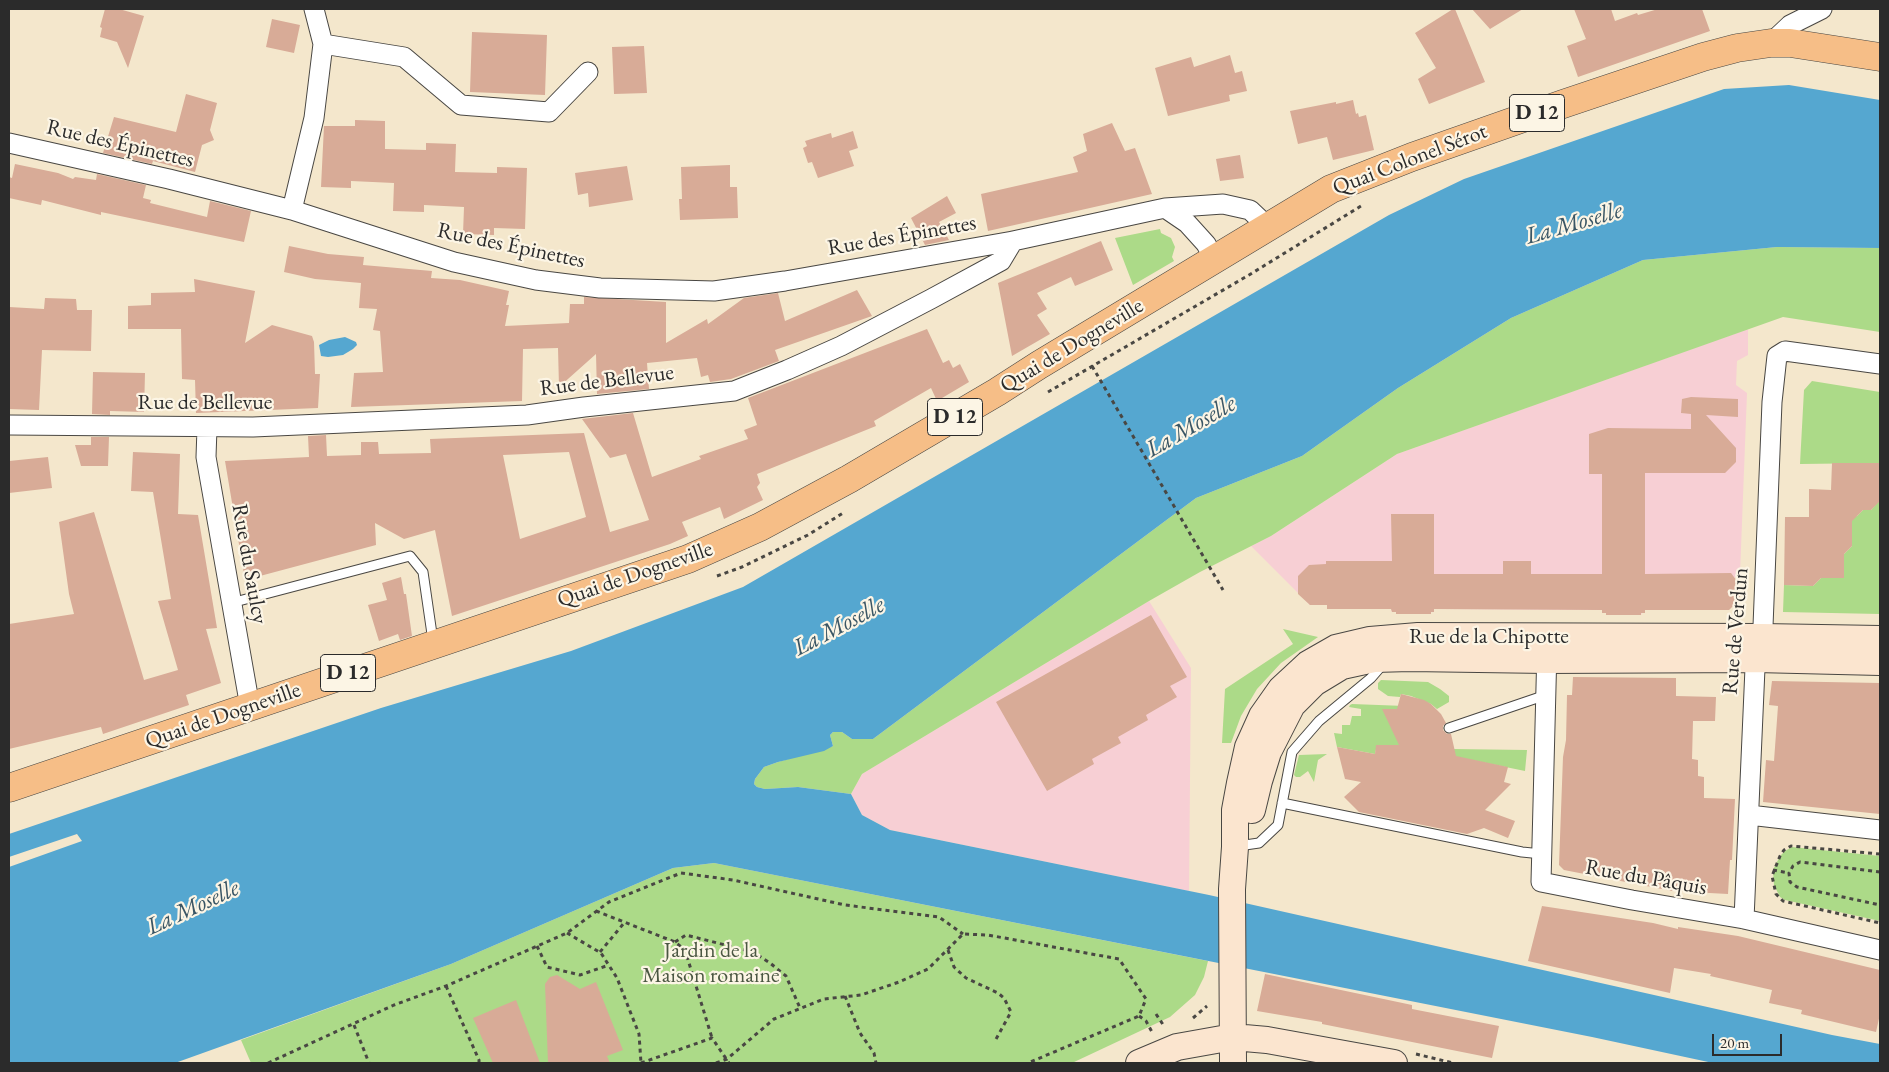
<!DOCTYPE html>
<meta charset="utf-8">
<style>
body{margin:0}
#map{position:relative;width:1889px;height:1072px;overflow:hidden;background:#f4e7cc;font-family:"EB Garamond",serif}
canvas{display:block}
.frame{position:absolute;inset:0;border:10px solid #2b2b2b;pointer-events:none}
.scale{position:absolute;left:1712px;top:1034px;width:70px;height:22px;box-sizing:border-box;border:2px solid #2b2b2b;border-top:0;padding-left:6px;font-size:15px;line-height:18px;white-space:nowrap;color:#2b2b2b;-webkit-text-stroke:4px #fcf5e5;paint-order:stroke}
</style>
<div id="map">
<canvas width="1889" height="1072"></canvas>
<div class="frame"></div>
<div class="scale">20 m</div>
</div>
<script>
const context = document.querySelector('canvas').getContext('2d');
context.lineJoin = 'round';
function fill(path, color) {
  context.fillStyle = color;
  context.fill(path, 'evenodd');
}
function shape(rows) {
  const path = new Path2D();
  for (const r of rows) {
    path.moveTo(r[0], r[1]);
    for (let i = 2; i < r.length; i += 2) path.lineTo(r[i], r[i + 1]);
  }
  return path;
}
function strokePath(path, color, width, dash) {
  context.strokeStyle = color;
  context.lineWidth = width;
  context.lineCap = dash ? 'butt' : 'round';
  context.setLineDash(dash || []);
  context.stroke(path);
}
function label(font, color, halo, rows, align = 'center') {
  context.font = font + ' "EB Garamond",serif';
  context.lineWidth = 4.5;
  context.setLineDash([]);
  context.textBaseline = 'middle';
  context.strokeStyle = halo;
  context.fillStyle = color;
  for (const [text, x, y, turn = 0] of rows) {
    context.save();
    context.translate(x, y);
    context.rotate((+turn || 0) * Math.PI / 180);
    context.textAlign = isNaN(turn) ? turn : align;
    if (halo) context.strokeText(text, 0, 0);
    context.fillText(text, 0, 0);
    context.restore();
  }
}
fill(shape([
 [1748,329,1748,355,1737,361,1736,385,1747,393,1740,574,1734,578,1740,585,1740,599,1733,606,1645,610,1645,613,1642,613,1641,615,1606,615,1606,613,1602,613,1602,610,1434,609,1434,612,1396,614,1396,612,1392,612,1391,609,1327,609,1327,605,1310,605,1251,546,1271,536,1397,454],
 [1149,601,1191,668,1189,891,890,830,862,815,851,794,862,774]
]), '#f7cfd4');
fill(shape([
 [1160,229,1161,233,1171,238,1175,247,1172,257,1174,261,1133,285,1115,238],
 [1777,247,1880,248,1880,332,1783,317,1397,454,1271,536,1200,572,1149,601,862,774,851,794,798,787,765,789,757,787,754,784,755,779,764,767,778,762,833,746,830,735,833,732,842,732,852,739,873,739,1196,498,1302,456,1398,388,1511,318,1643,260],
 [1812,381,1880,392,1880,463,1800,464,1804,390],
 [1880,491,1880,614,1783,612,1784,585,1813,586,1821,578,1844,578,1844,554,1852,546,1852,517,1857,516,1863,510,1871,510,1878,502,1878,493],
 [1283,629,1318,637,1281,663,1257,689,1241,716,1231,743,1222,743,1225,689,1293,644],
 [1381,680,1428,682,1440,689,1449,696,1449,702,1437,709,1431,704,1411,696,1401,694,1400,697,1388,696,1378,689,1378,683],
 [1352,704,1405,706,1401,745,1377,745,1375,754,1337,747,1334,733,1342,734,1342,725,1350,725,1352,716,1361,716,1361,709,1349,707,1350,705],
 [1453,749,1527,750,1525,771,1452,756],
 [1327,754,1318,760,1314,782,1308,771,1300,777,1296,777,1294,775,1299,755],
 [1792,847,1880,856,1880,921,1785,900,1780,897,1774,885,1773,870,1780,856,1785,851],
 [714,863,1208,961,1204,977,1195,995,1170,1017,1072,1063,251,1063,241,1040,451,964,673,868]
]), '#acda88');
fill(shape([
 [1789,85,1880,100,1880,248,1777,247,1643,260,1511,318,1398,388,1302,456,1196,498,873,739,852,739,842,732,833,732,830,735,833,746,824,751,778,762,764,767,755,779,754,784,757,787,765,789,798,787,851,794,862,815,890,830,1209,895,1832,1035,1880,1044,1880,1063,1713,1063,1592,1037,714,863,673,868,451,964,175,1063,9,1063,9,867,82,841,77,834,9,857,9,834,381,708,571,651,743,587,1389,215,1464,179,1724,89],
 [345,337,356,342,357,345,353,349,343,355,328,357,321,356,319,345,329,340]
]), '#55a7d0');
fill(shape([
 [105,9,119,9,144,16,128,68,117,42,100,37,102,28,100,27],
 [1453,9,1455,9,1485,82,1429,104,1418,79,1436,68,1415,33],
 [1472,9,1523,9,1490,29],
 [1574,9,1611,9,1615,21,1637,13,1638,15,1658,9,1702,9,1710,31,1578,77,1567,46,1586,39],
 [272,19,300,25,294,53,266,47],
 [472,32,547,35,545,95,470,92],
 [644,46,647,93,614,94,612,47],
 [1230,55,1235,73,1242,71,1247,91,1229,95,1230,101,1168,116,1155,68,1191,57,1194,67],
 [186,94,217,103,210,130,214,140,202,145,195,172,153,161,152,164,103,153,114,117,176,132],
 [1353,100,1356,114,1358,113,1359,117,1366,115,1374,150,1333,160,1327,137,1298,144,1290,111,1336,102,1336,104],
 [355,120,385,121,385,149,426,150,426,143,456,144,455,172,497,173,497,167,527,168,525,229,494,228,494,235,463,234,464,207,424,205,424,212,393,211,394,183,351,181,351,188,321,187,324,126,355,126],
 [1112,123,1125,151,1135,148,1152,194,988,231,981,194,1078,172,1073,157,1087,151,1083,134],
 [853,131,858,148,849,151,854,166,818,178,812,162,808,163,803,148,807,146,805,141,831,133,832,138],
 [1240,155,1244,178,1220,181,1216,159],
 [15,164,58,173,73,179,75,177,96,180,97,174,146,185,143,198,151,200,150,203,207,217,210,201,251,211,244,242,101,212,101,215,42,200,41,205,9,198,9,177,12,178],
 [730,165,730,187,737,187,738,218,680,220,679,199,682,199,681,167],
 [627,166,633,200,589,207,588,193,578,195,575,173],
 [947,196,956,213,939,222,949,240,925,245,911,218],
 [1101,241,1113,270,1075,286,1071,277,1037,293,1047,309,1037,315,1050,334,1012,356,998,283],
 [289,246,328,254,364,257,363,265,432,271,431,278,460,280,509,291,506,305,509,305,505,326,569,323,570,304,584,304,584,297,666,302,666,343,707,319,708,324,744,298,778,293,785,321,857,290,872,316,775,350,779,361,731,379,710,382,708,375,701,377,697,358,647,363,649,389,597,394,596,354,559,387,558,348,523,349,522,401,351,407,354,373,383,372,380,331,373,330,377,309,359,308,361,283,315,279,284,272],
 [194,279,255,291,245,343,272,325,312,336,314,342,315,374,320,374,318,408,196,413,195,380,182,379,181,329,128,329,128,306,151,305,151,293,195,292],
 [45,298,76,299,77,310,92,310,91,351,42,350,39,410,9,409,9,307,44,309],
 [927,329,943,363,949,360,953,368,960,364,969,382,937,401,931,388,874,421,876,426,757,474,760,483,757,487,763,500,724,519,720,507,682,522,688,536,670,544,452,616,435,530,404,539,375,523,376,545,245,580,225,461,309,457,308,436,326,435,327,456,361,455,361,442,378,442,379,454,431,453,430,439,584,433,610,532,649,520,626,454,610,458,582,419,633,413,652,477,701,459,699,456,748,439,744,430,757,425,748,398],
 [569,452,586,517,520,539,503,455],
 [93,372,145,373,144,412,110,411,110,415,92,414],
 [1691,397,1738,399,1738,417,1706,415,1736,448,1736,462,1725,473,1645,473,1645,574,1731,573,1740,585,1740,599,1729,610,1645,610,1645,613,1641,613,1641,615,1606,615,1606,613,1602,613,1602,610,1434,609,1434,612,1431,612,1431,614,1396,614,1396,612,1392,612,1391,609,1327,609,1327,605,1310,605,1298,594,1298,576,1309,565,1326,564,1326,561,1392,561,1391,514,1434,514,1434,574,1503,574,1503,561,1531,561,1531,574,1602,574,1602,474,1589,474,1589,434,1608,428,1691,429,1691,414,1681,413,1682,399],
 [91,437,109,437,108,466,81,466,75,445,91,445],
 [133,452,180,454,178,514,198,515,217,628,206,629,221,683,186,695,189,705,103,734,101,727,9,749,9,624,74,614,69,594,59,522,94,512,144,680,178,670,158,601,171,599,153,492,131,491],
 [48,457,52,488,9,493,9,461],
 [1832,463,1880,463,1879,502,1871,510,1863,510,1852,521,1852,546,1844,554,1844,578,1821,578,1813,586,1784,585,1785,517,1809,517,1809,489,1831,490],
 [401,577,404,594,406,594,412,636,400,640,398,634,379,641,368,605,387,600,382,583],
 [1151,615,1187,677,1170,686,1177,697,1146,715,1148,720,1118,737,1121,743,1092,759,1094,764,1047,791,996,702],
 [1573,677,1676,678,1676,696,1716,697,1715,721,1693,721,1692,759,1698,760,1698,776,1704,777,1704,798,1735,799,1732,860,1730,860,1728,894,1672,891,1564,870,1559,865,1563,757,1566,740,1567,695,1572,695],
 [1772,681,1880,683,1880,814,1763,802,1766,760,1774,761,1778,706,1769,705],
 [1401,694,1424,700,1431,704,1441,714,1446,723,1443,726,1443,730,1447,734,1451,734,1456,756,1508,767,1504,782,1511,784,1485,810,1515,821,1508,838,1484,828,1467,834,1359,812,1344,797,1361,782,1345,779,1337,747,1375,754,1376,745,1399,745,1382,709,1397,709],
 [1542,906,1653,923,1678,929,1678,927,1738,936,1880,970,1880,1014,1876,1032,1801,1014,1802,1010,1769,1003,1772,990,1710,976,1711,974,1674,968,1670,993,1528,961],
 [1265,974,1412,1005,1412,1009,1499,1026,1492,1058,1322,1024,1322,1022,1257,1011],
 [557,975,580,989,596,982,623,1050,607,1056,610,1063,548,1063,545,984,550,977],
 [516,1000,540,1063,493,1063,473,1018]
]), '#d8ab97');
const lane = shape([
 [231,603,410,556,423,572,433,641],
 [1449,728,1546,695],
 [1282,803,1522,852,1542,854],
 [1238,846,1259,843,1278,825,1292,752,1319,721,1371,678,1384,663]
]);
const street = shape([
 [1771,43,1790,25,1822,9],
 [323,44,404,57,461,105,549,112,588,72],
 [9,143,169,179,292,210,454,262,536,280,600,288,714,291,785,281,1013,241,1165,208,1223,204,1250,210,1268,227],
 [1165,208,1187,223,1206,244,1215,260],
 [292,210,314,118,323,44,314,9],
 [9,425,253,427,527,415,584,407,734,391,787,370,841,346,931,299,1001,261,1013,241],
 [207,428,206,457,250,707],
 [1547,648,1541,882,1632,900,1744,919,1880,950],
 [1749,815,1880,830],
 [1744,919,1755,668,1763,626,1772,402,1777,356,1785,351,1880,364]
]);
const secondary = shape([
 [1252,810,1259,781,1268,752,1292,705,1314,683,1342,666,1374,659,1410,658,1547,660,1756,659,1880,662],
 [1139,1063,1177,1047,1233,1037,1267,1040,1394,1063],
 [1233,1063,1232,889,1235,847,1235,810,1240,783,1248,747,1262,716,1281,689,1308,664,1336,648,1370,640,1418,636,1762,637,1880,639]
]);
const primary = shape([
 [9,788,688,559,760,527,849,479,997,392,1039,365,1331,189,1412,157,1563,104,1703,57,1737,48,1771,43,1790,43,1880,57]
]);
strokePath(lane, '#494743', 11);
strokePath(street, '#494743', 21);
strokePath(secondary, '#494743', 28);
strokePath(primary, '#494743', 29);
strokePath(shape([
 [1092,366,1223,590],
 [1048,392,1249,275,1361,206],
 [717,576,742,567,808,535,843,513],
 [1880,854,1791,846,1784,850,1780,856,1772,876,1776,894,1783,901,1880,923],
 [1773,870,1789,873],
 [1880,872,1800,862,1793,866,1789,873,1790,882,1797,887,1880,905],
 [596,911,675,942,685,950,712,1038],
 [567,933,601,953,617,978,639,1034,641,1063],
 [675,942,686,935,753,952,770,963,786,976,800,1008],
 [537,946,547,967,580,975,609,965],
 [948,950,954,967,966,978,998,993,1004,998,1011,1012,995,1041],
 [600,952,624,923],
 [446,986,479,1060,479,1063],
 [845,996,860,1033,874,1053,876,1063],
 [1156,1014,1164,1026],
 [1139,1016,1146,1021,1152,1032],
 [1193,1018,1207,1006],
 [354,1025,369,1063],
 [1416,1054,1453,1063],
 [268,1063,394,1005,446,986,567,933,609,902,681,873,733,880,845,905,939,917,963,934],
 [641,1063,712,1038,729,1063],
 [716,1063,727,1059,774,1019,824,999,861,995,899,982,928,969,963,934,988,935,1119,959,1146,999,1139,1016,1028,1063]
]), '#494743', 3, [4, 4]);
strokePath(lane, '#fff', 9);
strokePath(street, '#fff', 19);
strokePath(secondary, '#fbe5cf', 26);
strokePath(primary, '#f6be87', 28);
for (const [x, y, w] of [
 [1537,113,55],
 [955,417,55],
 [348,673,55]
]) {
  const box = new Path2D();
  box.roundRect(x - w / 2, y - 18.5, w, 37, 4);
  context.fillStyle = '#fcf5e5';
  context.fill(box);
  strokePath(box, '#2b2b2b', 1);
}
label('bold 21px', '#2b2b2b', null, [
 ["D 12",1537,113],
 ["D 12",955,417],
 ["D 12",348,673]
]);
label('22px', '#2b2b2b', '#fcf5e5', [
 ["Rue des Épinettes",120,144,13],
 ["Quai Colonel Sérot",1410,160,-21],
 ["Rue des Épinettes",902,236,-10],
 ["Rue des Épinettes",511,246,12],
 ["Quai de Dogneville",1072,346,-31],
 ["Rue de Bellevue",607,381,-7],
 ["Rue de Bellevue",205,403],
 ["Rue du Saulcy",249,564,80],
 ["Quai de Dogneville",635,575,-19],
 ["Rue de Verdun",1736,631,-85],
 ["Rue de la Chipotte",1489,637],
 ["Quai de Dogneville",223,716,-19],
 ["Rue du Pâquis",1646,878,10]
]);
label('22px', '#4b5742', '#fcf5e5', [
 ["Jardin de la",711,951],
 ["Maison romaine",711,976]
]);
label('italic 24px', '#3a5665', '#fcf5e5', [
 ["La Moselle",1574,224,-16],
 ["La Moselle",1191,427,-30],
 ["La Moselle",839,627,-28],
 ["La Moselle",193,908,-25]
]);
</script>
